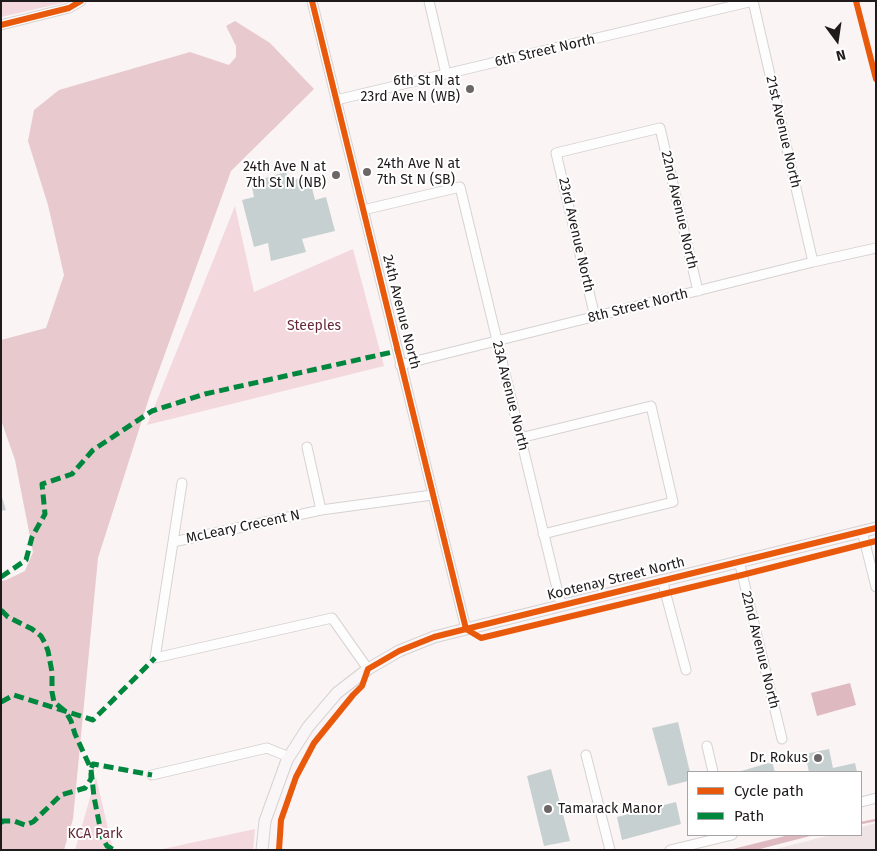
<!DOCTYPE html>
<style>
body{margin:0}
#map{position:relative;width:877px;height:851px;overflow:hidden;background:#faf4f5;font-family:"Fira Sans",sans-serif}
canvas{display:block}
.frame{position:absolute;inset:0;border:2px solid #1f1a1b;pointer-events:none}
.legend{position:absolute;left:687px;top:771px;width:175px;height:65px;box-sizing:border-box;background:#fff;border:1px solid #a5a3a4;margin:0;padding:6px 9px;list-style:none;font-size:15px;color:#1f1a1b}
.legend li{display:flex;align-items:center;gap:10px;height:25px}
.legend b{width:25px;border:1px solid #a5a3a4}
.north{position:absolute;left:812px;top:15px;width:50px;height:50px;-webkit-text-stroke:4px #fff;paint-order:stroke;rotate:166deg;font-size:14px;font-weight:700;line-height:20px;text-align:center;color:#1f1a1b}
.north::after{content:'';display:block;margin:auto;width:18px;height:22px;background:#1f1a1b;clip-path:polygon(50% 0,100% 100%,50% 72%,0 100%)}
</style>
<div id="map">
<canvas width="877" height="851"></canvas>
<div class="frame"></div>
<ul class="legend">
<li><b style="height:6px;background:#e8590c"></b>Cycle path</li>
<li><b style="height:6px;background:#00873e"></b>Path</li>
</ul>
<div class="north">N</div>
</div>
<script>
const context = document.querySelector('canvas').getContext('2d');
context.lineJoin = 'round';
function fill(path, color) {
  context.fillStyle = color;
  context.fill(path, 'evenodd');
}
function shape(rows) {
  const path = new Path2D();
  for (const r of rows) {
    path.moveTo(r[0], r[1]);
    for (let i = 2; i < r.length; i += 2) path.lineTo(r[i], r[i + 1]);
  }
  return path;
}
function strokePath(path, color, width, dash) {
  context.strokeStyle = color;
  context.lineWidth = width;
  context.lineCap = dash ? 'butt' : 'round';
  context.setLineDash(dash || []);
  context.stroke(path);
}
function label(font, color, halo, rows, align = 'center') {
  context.font = font + ' "Fira Sans",sans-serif';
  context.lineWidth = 4;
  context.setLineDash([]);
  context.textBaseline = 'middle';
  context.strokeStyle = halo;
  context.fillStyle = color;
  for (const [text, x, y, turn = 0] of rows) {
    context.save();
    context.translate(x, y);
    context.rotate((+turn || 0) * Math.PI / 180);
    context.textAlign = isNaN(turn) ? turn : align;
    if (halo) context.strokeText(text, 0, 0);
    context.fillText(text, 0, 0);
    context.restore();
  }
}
fill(shape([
 [876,823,876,850,772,850,831,835,861,835,861,827]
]), '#f0e3e5');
fill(shape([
 [1,1,71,1,1,17],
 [235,206,254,292,353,249,384,366,147,425],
 [96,777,113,850,75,850],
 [255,829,253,850,158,850]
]), '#f3d8dd');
fill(shape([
 [235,21,270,43,314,89,231,171,150,395,98,558,73,819,64,850,1,850,1,581,6,580,25,571,33,552,15,460,1,420,1,340,46,328,64,275,48,205,28,141,34,110,59,90,190,52,229,65,236,57,236,46,226,26]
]), '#e7c9ce');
fill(shape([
 [850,683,856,705,817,716,811,693],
 [789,835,814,835,756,850,729,850]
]), '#deb9c0');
strokePath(shape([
 [861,823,876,820]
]), '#deb9c0', 2.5);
fill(shape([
 [286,172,289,181,309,176,315,200,326,197,335,231,302,239,306,252,271,261,268,243,254,247,242,200,254,197,251,182],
 [1,494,6,510,1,511],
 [678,722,690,772,688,772,688,781,668,786,652,728],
 [829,749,833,768,855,763,857,772,809,772,805,754],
 [772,762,775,772,738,772],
 [551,769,570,841,544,846,527,776],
 [676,802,681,824,622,840,617,817]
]), '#c7d0d0');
const street = shape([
 [312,1,466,629],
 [429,1,446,74],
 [753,1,813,262],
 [1,25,69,8,81,1],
 [336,100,753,1],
 [363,210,460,187,561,605],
 [595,317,556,153,660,128,698,291],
 [400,365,813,262,876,248],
 [520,438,651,406,673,502,543,534],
 [307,447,321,510],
 [862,531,876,587],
 [173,542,182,483],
 [739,561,782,739],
 [662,580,686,670],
 [368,669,332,618,155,658,173,542,321,510,432,495],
 [707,746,713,772],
 [586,755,610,850],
 [152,775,267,748,289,757],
 [861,802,876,798],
 [670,850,732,835]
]);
const secondary = shape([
 [262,850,265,821,287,760,308,727,337,693,368,669,399,651,434,637,466,629,876,528]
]);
strokePath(street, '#d7d2d2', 11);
strokePath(secondary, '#d7d2d2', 13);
strokePath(street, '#fefdfe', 9);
strokePath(secondary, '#faf6f7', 11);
strokePath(shape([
 [1,577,26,560,32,537,45,514,42,484,72,474,93,450,152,411,205,394,397,351],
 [1,610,8,617,32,629,41,636,45,643,48,651,52,672,52,692,54,702,66,712,71,721,75,734,91,769,94,797,102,837,107,846,114,850],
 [1,702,14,695,93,720,155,658],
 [1,823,3,821,14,821,25,825,33,822,61,795,85,788,91,779,91,769,93,764,152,775]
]), '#00873e', 5, [10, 5]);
strokePath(shape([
 [312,1,466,629],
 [856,1,876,79],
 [1,25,69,8,81,1],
 [466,629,481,638,742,575,876,541],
 [279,850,281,820,296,777,314,743,353,695,362,686,368,669,399,651,434,637,466,629,876,528]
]), '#e8590c', 6);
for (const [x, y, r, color] of [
 [470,89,5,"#6c6667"],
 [367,172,5,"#6c6667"],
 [336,175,5,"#6c6667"],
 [818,758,5,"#6c6667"],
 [548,809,5,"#6c6667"]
]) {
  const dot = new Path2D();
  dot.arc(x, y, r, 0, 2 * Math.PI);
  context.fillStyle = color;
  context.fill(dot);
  strokePath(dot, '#fff', 2);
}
label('14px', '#1f1a1b', '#fff', [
 ["6th Street North",545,51,-13],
 ["21st Avenue North",783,132,77],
 ["22nd Avenue North",679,210,77],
 ["23rd Avenue North",576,235,77],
 ["8th Street North",638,306,-14],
 ["24th Avenue North",401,312,76],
 ["23A Avenue North",510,396,76],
 ["McLeary Crecent N",243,527,-12],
 ["Kootenay Street North",616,579,-14],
 ["22nd Avenue North",760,650,76]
]);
label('14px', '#1f1a1b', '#fff', [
 ["6th St N at",460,81],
 ["23rd Ave N (WB)",460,97],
 ["24th Ave N at",377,164,"left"],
 ["7th St N (SB)",377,180,"left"],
 ["24th Ave N at",326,167],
 ["7th St N (NB)",326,183],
 ["Dr. Rokus",808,758],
 ["Tamarack Manor",558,809,"left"]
], 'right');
label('14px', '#662838', '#fff', [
 ["Steeples",314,326],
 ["KCA Park",95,834]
]);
</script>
